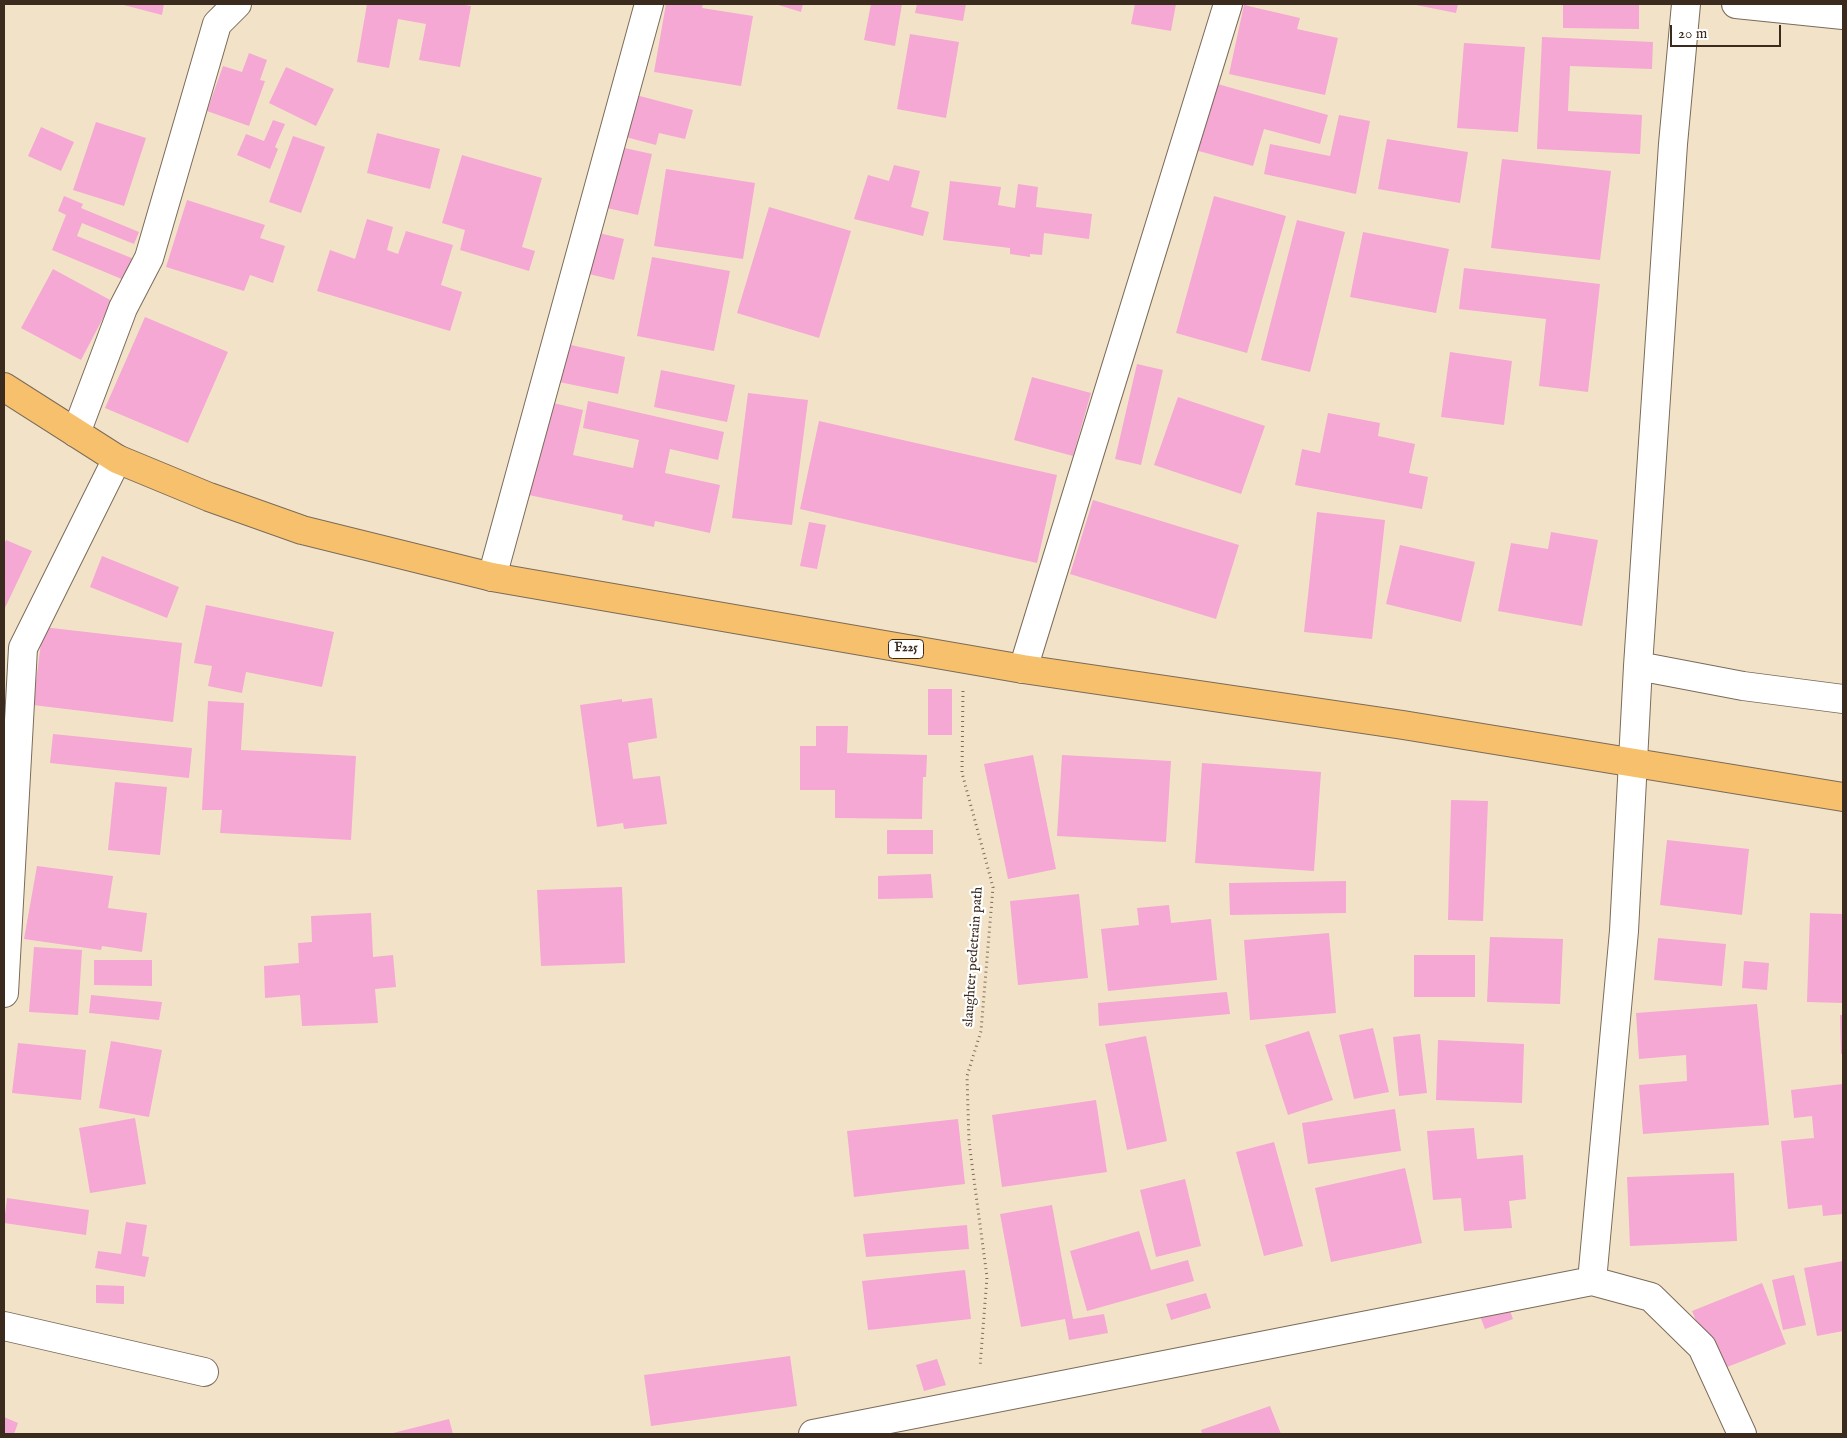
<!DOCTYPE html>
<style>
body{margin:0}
#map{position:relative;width:1847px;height:1438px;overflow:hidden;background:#f2e3c8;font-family:"IM FELL English",serif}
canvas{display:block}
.frame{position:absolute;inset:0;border:5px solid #3b2a1e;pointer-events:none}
.scale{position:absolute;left:1670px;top:25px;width:111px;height:22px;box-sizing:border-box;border:2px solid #3b2a1e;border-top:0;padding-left:6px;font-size:15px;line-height:18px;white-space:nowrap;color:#3b2a1e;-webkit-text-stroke:4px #fff;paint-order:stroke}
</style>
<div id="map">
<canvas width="1847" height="1438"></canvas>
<div class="frame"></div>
<div class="scale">20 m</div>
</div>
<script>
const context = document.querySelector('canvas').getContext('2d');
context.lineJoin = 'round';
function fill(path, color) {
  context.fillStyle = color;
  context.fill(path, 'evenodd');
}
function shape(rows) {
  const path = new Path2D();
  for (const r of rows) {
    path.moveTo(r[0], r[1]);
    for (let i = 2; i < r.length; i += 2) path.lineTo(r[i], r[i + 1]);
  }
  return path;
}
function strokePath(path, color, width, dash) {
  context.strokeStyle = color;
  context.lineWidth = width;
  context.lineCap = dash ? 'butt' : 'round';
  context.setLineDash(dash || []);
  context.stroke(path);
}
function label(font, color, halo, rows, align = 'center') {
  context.font = font + ' "IM FELL English",serif';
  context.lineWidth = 4.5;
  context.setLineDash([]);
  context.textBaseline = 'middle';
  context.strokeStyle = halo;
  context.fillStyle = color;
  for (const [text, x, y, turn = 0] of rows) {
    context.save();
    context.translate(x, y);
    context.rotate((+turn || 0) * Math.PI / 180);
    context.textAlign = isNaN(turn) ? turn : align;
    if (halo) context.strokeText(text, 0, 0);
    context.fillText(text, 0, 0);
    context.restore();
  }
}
fill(shape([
 [120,4,164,4,162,15],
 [367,4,458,4,471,6,460,67,419,60,426,24,398,19,389,68,357,62],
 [666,4,703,4,702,8,753,16,741,86,654,72],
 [775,4,803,4,801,12],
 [871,4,902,4,895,46,864,40],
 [917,4,966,4,963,21,915,13],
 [1135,4,1176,4,1171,31,1131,24],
 [1411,4,1458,4,1456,13],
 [1563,4,1639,4,1639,29,1563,28],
 [1244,5,1300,18,1297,29,1338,38,1325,95,1229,74],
 [910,34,959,42,946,118,897,109],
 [1542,37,1653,42,1652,69,1570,66,1568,111,1642,115,1640,154,1537,149],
 [1464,43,1525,47,1518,132,1457,128],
 [249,53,267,60,260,80,265,81,249,126,207,111,223,66,242,72],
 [286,67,334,89,316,126,269,103],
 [1214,83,1328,115,1320,144,1264,129,1253,166,1195,150],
 [636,95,693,110,685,139,659,133,656,145,622,136],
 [1339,115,1370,121,1356,194,1264,174,1270,144,1330,156],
 [273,120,285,124,275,147,278,149,270,169,237,155,246,134,264,141],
 [96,122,146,138,124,206,73,190],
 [41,127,74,142,61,171,28,156],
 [377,133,440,149,430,189,367,173],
 [293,136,325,147,301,213,269,202],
 [1387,139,1468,152,1460,203,1378,189],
 [620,147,652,154,638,215,607,208],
 [462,155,542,178,522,247,535,251,529,271,460,250,465,230,442,223],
 [1502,159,1611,171,1600,260,1491,248],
 [894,165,920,171,911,207,929,212,923,236,854,219,868,175,889,181],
 [666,169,755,183,743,259,654,246],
 [950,181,1001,187,998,205,1015,208,1018,184,1038,187,1036,207,1092,214,1089,239,1044,233,1042,255,1030,254,1030,257,1010,254,1010,248,943,240],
 [64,196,83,204,81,208,139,232,134,244,82,223,77,236,134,259,124,280,52,250,66,215,58,211],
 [1214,196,1286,216,1247,353,1176,333],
 [187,200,265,225,260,238,285,246,273,283,250,275,244,291,166,267],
 [769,207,851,231,819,338,737,313],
 [367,219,393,227,387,250,398,254,406,231,453,245,441,285,462,292,450,331,317,291,330,250,355,259],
 [1297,220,1345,232,1310,372,1261,360],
 [1363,232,1449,249,1436,313,1350,297],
 [599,233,624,239,614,280,589,274],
 [652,257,730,271,714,351,637,336],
 [1464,268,1600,284,1588,392,1539,386,1546,319,1459,309],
 [53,269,112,301,81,360,21,328],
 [145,317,228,352,188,443,105,408],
 [562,343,625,357,618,394,554,381],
 [1450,352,1512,361,1504,425,1441,417],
 [1137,364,1163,370,1141,465,1115,459],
 [661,370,735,385,727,422,654,407],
 [1032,377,1091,393,1073,456,1014,440],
 [748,393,808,400,792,525,732,518],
 [1178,397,1265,426,1241,494,1154,465],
 [588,401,724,432,718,460,670,449,665,473,720,485,710,533,655,521,654,527,622,520,623,515,529,495,549,402,583,410,573,455,633,468,639,440,583,428],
 [1328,413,1380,423,1378,436,1415,444,1409,473,1428,477,1422,509,1295,485,1302,449,1320,453],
 [819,421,1057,475,1037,563,800,509],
 [1093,500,1239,545,1216,619,1070,574],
 [1317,512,1385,520,1372,639,1304,632],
 [809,522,826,525,817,569,800,566],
 [1551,532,1598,540,1582,626,1498,611,1511,543,1548,549],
 [6,540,32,551,4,610,4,545],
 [1400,545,1475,562,1461,622,1386,604],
 [102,556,179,587,167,618,90,587],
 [206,605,334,632,322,687,246,672,242,693,208,686,212,666,194,663],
 [43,627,182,643,173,722,33,705],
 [928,689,952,689,952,735,928,735],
 [652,698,657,738,628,743,633,779,660,776,667,824,624,829,623,823,597,827,580,705,622,699,622,702],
 [208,701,244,703,241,750,356,756,351,840,220,833,222,810,202,810],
 [816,726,848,726,847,753,927,755,926,777,923,777,922,819,835,818,835,790,800,790,800,746,816,746],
 [53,734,192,748,189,778,50,763],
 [1033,755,1056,869,1008,879,984,764],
 [1062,755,1171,761,1166,842,1057,836],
 [1202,763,1321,772,1314,871,1195,863],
 [115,782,167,787,160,855,108,850],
 [1451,800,1488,801,1483,921,1448,920],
 [887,830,933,830,933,854,887,854],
 [1667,840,1749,849,1742,915,1660,905],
 [37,866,113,876,108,908,147,913,142,952,102,946,101,950,24,939],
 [931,874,933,898,878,899,878,876],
 [1346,881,1346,913,1230,915,1229,883],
 [622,887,625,963,541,966,537,890],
 [1079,894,1088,978,1018,985,1010,901],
 [1169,905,1171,923,1211,919,1217,980,1108,991,1101,929,1139,925,1137,908],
 [371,913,373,957,393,955,396,987,375,989,378,1023,302,1026,300,995,265,998,264,966,299,963,298,943,312,942,311,916],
 [1810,913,1843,914,1843,1003,1807,1002],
 [1329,933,1336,1013,1250,1020,1244,940],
 [1490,937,1563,939,1560,1004,1487,1002],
 [1658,938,1726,944,1722,986,1654,980],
 [34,947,82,950,78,1015,29,1012],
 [1414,955,1475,955,1475,997,1414,997],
 [94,960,152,960,152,986,94,985],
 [1744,961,1769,963,1767,990,1742,988],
 [1227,992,1230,1014,1099,1026,1098,1003],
 [91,995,162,1002,159,1020,89,1013],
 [1757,1004,1769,1125,1643,1134,1639,1085,1687,1081,1686,1055,1639,1059,1636,1013],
 [1840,1015,1843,1015,1843,1054,1841,1054],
 [1373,1028,1389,1092,1354,1099,1339,1035],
 [1309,1031,1333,1100,1288,1115,1265,1045],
 [1420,1034,1427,1093,1399,1096,1393,1037],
 [1146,1036,1167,1141,1127,1150,1105,1044],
 [1438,1040,1524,1044,1522,1103,1436,1100],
 [111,1041,162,1050,149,1117,99,1108],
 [18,1043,86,1050,81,1100,12,1093],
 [1843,1084,1843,1214,1823,1216,1822,1205,1788,1209,1781,1141,1814,1138,1812,1116,1794,1118,1791,1090],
 [1096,1100,1107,1172,1002,1187,992,1115],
 [1395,1109,1401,1151,1308,1164,1302,1123],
 [135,1118,146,1184,90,1193,79,1128],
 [958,1119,965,1184,854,1197,847,1131],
 [1474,1128,1477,1159,1523,1155,1526,1199,1509,1201,1512,1228,1464,1231,1461,1198,1433,1200,1427,1131],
 [1274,1142,1303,1246,1264,1256,1236,1152],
 [1405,1168,1422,1243,1331,1262,1315,1188],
 [1734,1173,1737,1241,1630,1246,1627,1177],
 [1185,1179,1201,1246,1156,1257,1140,1190],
 [7,1198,89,1210,86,1235,4,1223],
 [1052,1205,1073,1319,1104,1314,1108,1333,1069,1340,1065,1319,1021,1327,1000,1214],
 [126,1222,147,1225,142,1256,149,1257,145,1277,95,1268,98,1251,121,1254],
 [967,1225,969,1249,866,1257,863,1234],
 [1139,1231,1151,1270,1188,1260,1194,1281,1087,1311,1070,1251],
 [1843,1261,1843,1331,1817,1336,1804,1268],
 [965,1270,971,1319,868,1330,862,1281],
 [1794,1275,1806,1325,1783,1330,1772,1280],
 [1762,1283,1786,1344,1717,1371,1692,1311],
 [96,1285,124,1286,124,1304,96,1303],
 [1206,1293,1211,1308,1171,1320,1166,1304],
 [1506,1300,1513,1319,1485,1329,1478,1311],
 [790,1356,797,1406,651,1426,644,1375],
 [937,1359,946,1385,924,1391,916,1365],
 [1270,1406,1281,1434,1202,1434,1201,1430],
 [4,1417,18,1423,14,1434,4,1434],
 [449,1419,453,1434,389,1434]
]), '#f4a8d3');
const minor = shape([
 [1736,4,1843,15],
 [76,433,123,308,149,258,217,24,237,4],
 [492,577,649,4],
 [1638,666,1743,686,1843,699],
 [1023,669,1228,4],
 [4,993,23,648,117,459],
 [1592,1281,1624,931,1638,666,1673,144,1686,4],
 [4,1326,204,1372],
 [813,1434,1592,1281,1651,1297,1702,1347,1742,1434]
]);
const major = shape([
 [4,387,117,459,209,497,302,530,492,577,1023,669,1403,725,1843,797]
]);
strokePath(minor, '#7b6b5a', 30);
strokePath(major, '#7b6b5a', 30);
strokePath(shape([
 [963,691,962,773,993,887,981,1031,967,1076,969,1142,987,1277,980,1367]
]), '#7b6b5a', 3, [1, 4]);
strokePath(minor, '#fff', 28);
strokePath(major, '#f7c06c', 28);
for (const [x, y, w] of [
 [906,649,35]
]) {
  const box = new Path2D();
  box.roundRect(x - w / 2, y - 9.5, w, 19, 4);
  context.fillStyle = '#fff';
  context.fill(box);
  strokePath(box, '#3b2a1e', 1);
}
label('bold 12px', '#3b2a1e', null, [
 ["F225",906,649]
]);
label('14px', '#3b2a1e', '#fff', [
 ["slaughter pedetrain path",974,957,-86]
]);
</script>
